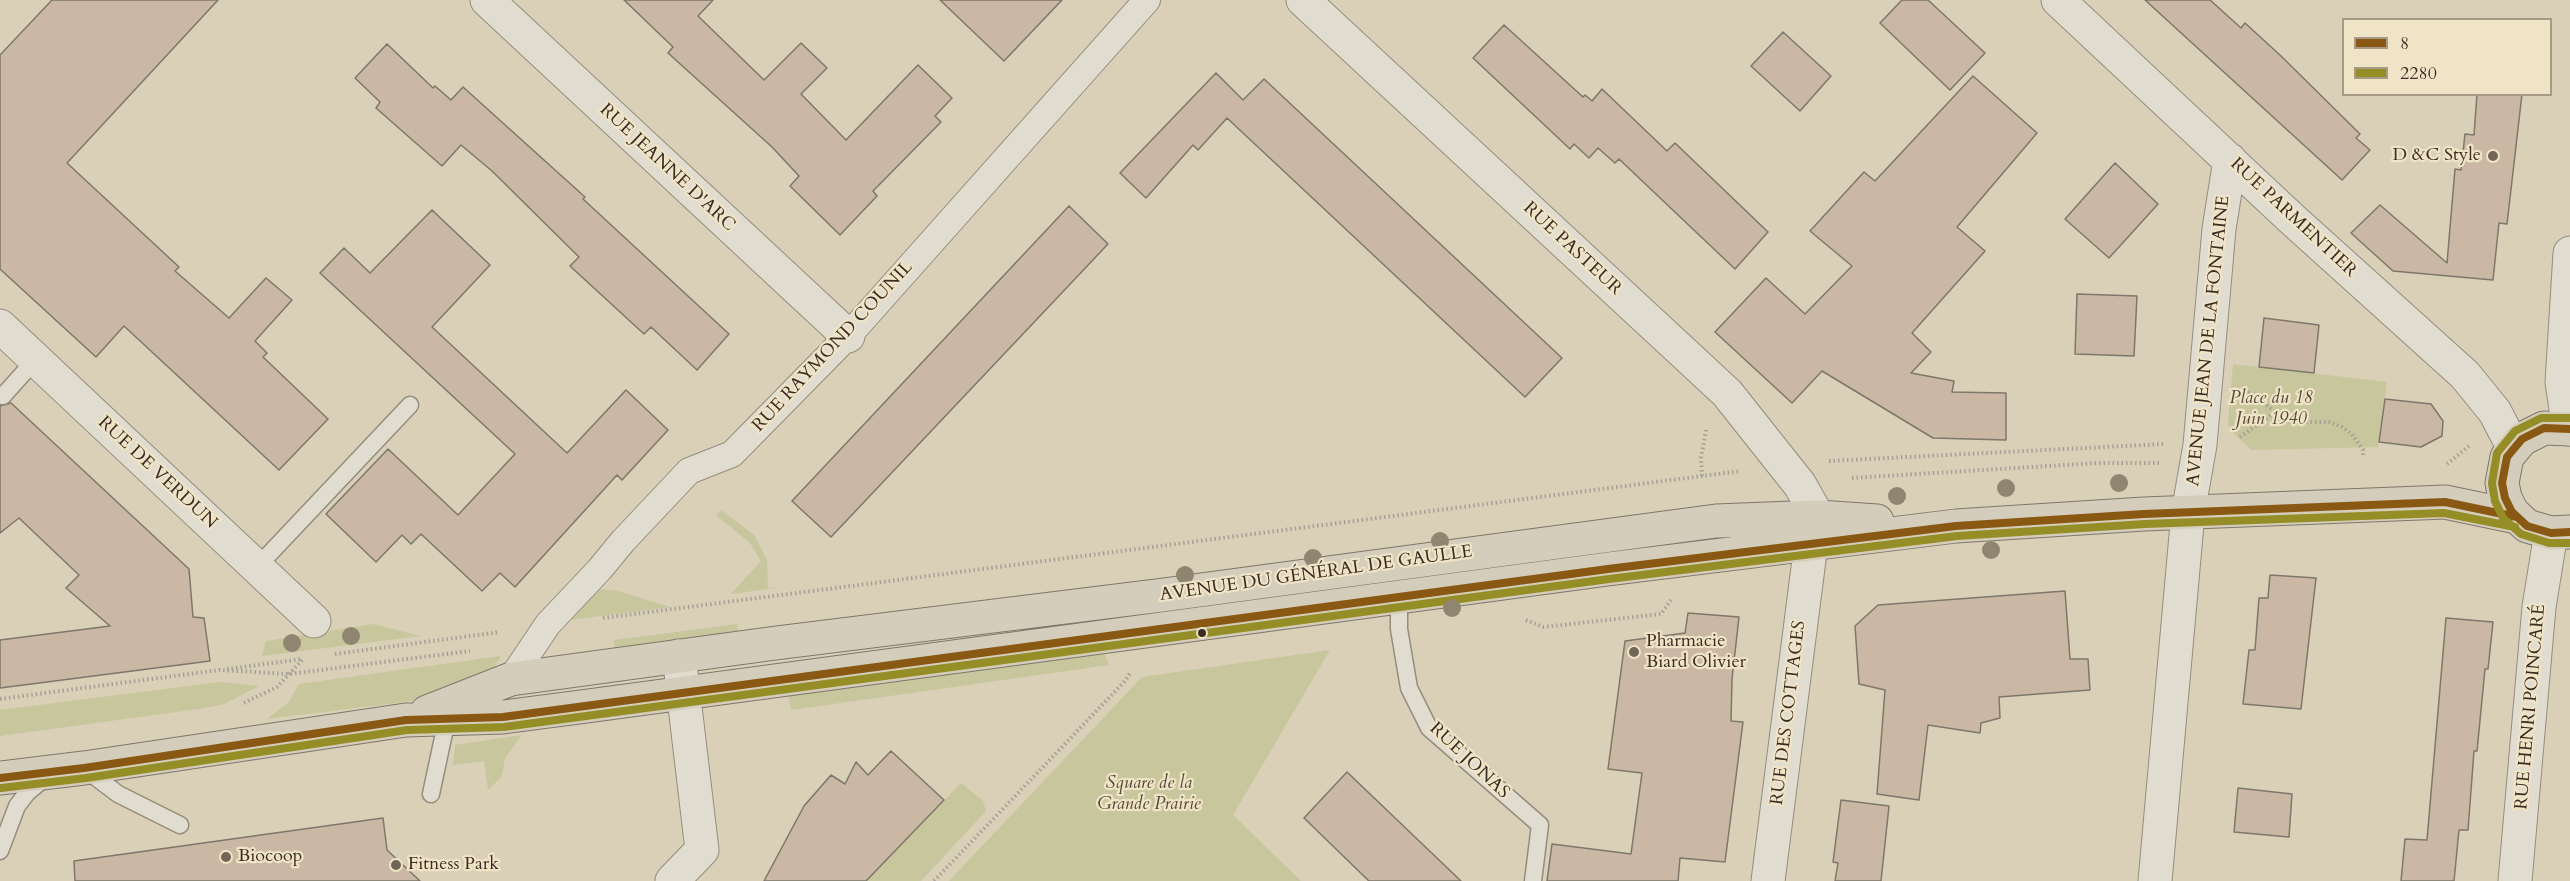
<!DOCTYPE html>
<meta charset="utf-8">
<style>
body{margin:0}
#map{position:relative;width:2570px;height:881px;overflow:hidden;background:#d9d0b7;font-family:Cardo,serif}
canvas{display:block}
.legend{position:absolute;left:2342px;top:18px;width:210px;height:78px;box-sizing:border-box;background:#f0e4c6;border:2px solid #a79a86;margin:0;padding:8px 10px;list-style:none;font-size:18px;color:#3a2b25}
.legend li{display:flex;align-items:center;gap:12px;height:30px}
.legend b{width:30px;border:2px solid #a79a86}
</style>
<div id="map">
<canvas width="2570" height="881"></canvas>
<ul class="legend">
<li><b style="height:8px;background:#895913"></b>8</li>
<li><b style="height:8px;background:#958d25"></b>2280</li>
</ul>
</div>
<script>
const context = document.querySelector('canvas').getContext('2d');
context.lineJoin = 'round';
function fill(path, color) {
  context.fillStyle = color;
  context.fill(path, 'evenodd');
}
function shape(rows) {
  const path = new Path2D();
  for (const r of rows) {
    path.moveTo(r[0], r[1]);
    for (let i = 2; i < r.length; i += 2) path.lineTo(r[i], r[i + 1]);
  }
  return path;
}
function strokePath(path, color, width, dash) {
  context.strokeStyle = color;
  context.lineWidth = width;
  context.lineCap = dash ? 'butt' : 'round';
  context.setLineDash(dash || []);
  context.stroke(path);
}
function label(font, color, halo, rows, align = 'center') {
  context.font = font + ' Cardo,serif';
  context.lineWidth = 4.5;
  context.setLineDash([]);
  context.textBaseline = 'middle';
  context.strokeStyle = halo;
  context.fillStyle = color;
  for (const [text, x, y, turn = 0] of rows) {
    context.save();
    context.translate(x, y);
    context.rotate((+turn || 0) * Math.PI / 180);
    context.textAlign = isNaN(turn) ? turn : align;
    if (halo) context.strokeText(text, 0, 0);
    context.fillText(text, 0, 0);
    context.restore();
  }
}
fill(shape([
 [2233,364,2387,382,2378,447,2251,450,2230,430,2228,424],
 [721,510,754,535,767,560,768,588,782,587,731,594,761,561,750,543,716,515],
 [601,589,618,591,670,607,570,620,575,612],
 [373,624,421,636,262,656,266,641],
 [737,624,739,637,615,652,614,640],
 [1103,649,1109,665,791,710,788,692],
 [1330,650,1233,815,1301,881,949,881,1142,677],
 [501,656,487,679,444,697,267,719,289,702,299,684],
 [220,682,259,686,224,704,206,708,0,736,0,710],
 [522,735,505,758,502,776,488,790,484,761,453,765,455,745],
 [961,783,983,801,986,811,921,881,866,881]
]), '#c7c69c');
const building = shape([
 [52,0,218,0,67,163,179,267,175,271,229,318,266,278,292,300,255,341,267,353,263,357,328,419,279,470,124,326,96,357,0,269,0,55,52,0],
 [624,0,713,0,698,16,764,80,801,43,827,68,801,94,846,140,918,65,952,98,935,116,941,122,873,191,877,196,840,235,790,186,799,176,772,147,668,53,673,47,624,0],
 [940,0,1062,0,1004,61,940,0],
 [1902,0,1928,0,1985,53,1950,90,1880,23,1902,0],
 [2145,0,2210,0,2241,28,2245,23,2281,56,2360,134,2356,138,2370,150,2342,180,2145,0],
 [1504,25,1583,97,1585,95,1592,101,1602,89,1667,151,1675,143,1768,232,1735,269,1619,159,1615,163,1598,148,1589,158,1574,144,1570,149,1473,58,1504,25],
 [1783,32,1831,76,1800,111,1751,66,1783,32],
 [387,44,433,88,435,86,451,100,463,87,585,197,583,199,729,334,697,370,651,327,644,334,570,266,579,257,492,171,461,145,442,166,376,108,380,102,355,78,387,44],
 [1216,73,1243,100,1264,79,1562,358,1525,397,1227,118,1198,150,1193,145,1146,198,1120,173,1216,73],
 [1973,76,2037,133,1957,227,1985,251,1912,333,1931,352,1911,373,1954,381,1952,392,2006,393,2006,440,1933,438,1822,371,1792,403,1715,332,1766,278,1805,314,1852,266,1810,231,1864,172,1875,181,1973,76],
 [2477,94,2522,94,2507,224,2499,223,2493,280,2393,271,2351,233,2380,205,2447,263,2455,169,2461,170,2465,134,2474,135,2477,94],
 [2115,163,2158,204,2109,258,2065,219,2115,163],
 [1069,206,1108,244,831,537,792,501,1069,206],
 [432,210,490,265,432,327,567,453,626,390,668,430,622,480,617,475,515,587,500,573,482,591,421,534,411,544,402,535,376,562,326,514,388,449,458,515,515,454,320,273,344,248,370,273,432,210],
 [2077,294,2137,296,2134,356,2075,354,2077,294],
 [2264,318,2319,325,2314,373,2259,367,2264,318],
 [2385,399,2431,404,2443,421,2442,436,2421,447,2379,442,2385,399],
 [11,403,189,569,193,617,204,618,210,661,0,688,0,640,110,626,66,588,79,575,19,518,0,533,0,406,11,403],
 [2270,575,2316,578,2301,709,2243,704,2249,650,2255,650,2259,598,2268,598,2270,575],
 [2065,591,2070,659,2088,659,2090,690,1999,697,2000,718,1981,723,1980,733,1928,725,1919,800,1877,794,1885,690,1859,684,1855,626,1878,605,2065,591],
 [1688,613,1739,617,1732,679,1731,721,1743,722,1725,862,1680,858,1678,881,1547,881,1552,844,1631,854,1642,773,1608,769,1625,641,1685,633,1688,613],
 [2446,618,2493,622,2488,669,2485,669,2477,751,2474,751,2468,830,2459,830,2454,881,2401,881,2405,839,2427,840,2446,618],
 [891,751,944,800,866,881,764,881,804,806,831,775,845,784,856,762,868,775,891,751],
 [1347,772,1461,881,1369,881,1304,818,1347,772],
 [2238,788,2292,794,2289,837,2234,832,2238,788],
 [1841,800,1889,806,1881,881,1835,881,1838,863,1833,862,1841,800],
 [383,818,387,850,420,881,75,881,74,861,383,818]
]);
fill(building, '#cab8a5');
strokePath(building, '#7e776b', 1.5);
const service = shape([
 [3,396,36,359],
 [257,567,410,405],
 [1402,594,1399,598,1399,629,1409,688,1429,728,1540,825,1533,881],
 [85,769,118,794,180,825],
 [431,794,447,719],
 [0,851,17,806,27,793,46,777]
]);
const pedestrian = shape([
 [511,679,548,624,600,569,623,541,689,471,732,454,848,336,1147,0]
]);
const minor = shape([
 [487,0,848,336],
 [1303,0,1727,393,1800,485,1818,517],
 [2058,0,2292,219,2465,375,2495,412,2513,447],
 [0,326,314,621],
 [2569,429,2562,382,2570,253],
 [672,881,702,850,679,656],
 [1768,881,1811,544],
 [2155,881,2188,513,2200,445,2219,229,2230,160],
 [2515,881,2539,607,2551,533]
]);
const primary = shape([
 [2570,429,2544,428,2522,439,2507,457,2502,483,2505,498,2512,512,2527,526,2551,533,2570,532],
 [427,712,511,679,776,643,1163,595,1716,521,1818,517,1877,521],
 [0,778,84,768,406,720,503,717,580,707,1608,569,1956,526,2144,514,2445,502,2517,517]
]);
strokePath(service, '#948d7e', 19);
strokePath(pedestrian, '#948d7e', 28);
strokePath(minor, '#948d7e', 35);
strokePath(primary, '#7e776b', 35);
strokePath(shape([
 [2244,391,2253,394,2283,419,2294,422,2330,422,2342,427,2352,434,2363,450,2363,455],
 [2240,437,2274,413],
 [1829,461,2163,444],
 [2447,464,2469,446],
 [1702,476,1701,458,1706,430],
 [1852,478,2097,463,2159,463],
 [603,618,1741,471],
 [1526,620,1543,627,1661,614,1671,600],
 [335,654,500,632],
 [227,669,302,659],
 [0,699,219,670,289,674,470,651],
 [244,703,277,687,304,658],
 [934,881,1125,681,1131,672]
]), '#a5a097', 4, [1.5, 3]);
strokePath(service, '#e1dcd0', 16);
strokePath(pedestrian, '#e1dcd0', 26);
strokePath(minor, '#e1dcd0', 33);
strokePath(primary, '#d5cdbb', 33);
strokePath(shape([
 [2570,429,2544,428,2522,439,2507,457,2502,483,2505,498,2512,512,2527,526,2551,533,2570,532],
 [0,778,84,768,406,720,503,717,1608,569,1956,526,2144,514,2445,502,2517,517]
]), '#895913', 8);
strokePath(shape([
 [2570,418,2541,418,2515,431,2497,453,2492,483,2495,501,2503,518,2521,534,2549,543,2570,543],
 [1,788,86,778,407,730,504,727,1609,579,1957,536,2145,524,2444,513,2515,527]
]), '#958d25', 8);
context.fillStyle = '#8f8571';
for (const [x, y] of [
 [2119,483],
 [2006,488],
 [1897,496],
 [1440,541],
 [1991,550],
 [1313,558],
 [1185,575],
 [1452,608],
 [351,636],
 [292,643]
]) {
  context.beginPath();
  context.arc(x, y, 9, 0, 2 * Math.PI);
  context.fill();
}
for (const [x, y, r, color] of [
 [2493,156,6,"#726558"],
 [1202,633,5,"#3a2b25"],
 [1634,652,6,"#726558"],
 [226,857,6,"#726558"],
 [396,865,6,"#726558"]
]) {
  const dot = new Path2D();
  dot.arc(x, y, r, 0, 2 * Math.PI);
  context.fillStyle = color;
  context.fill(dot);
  strokePath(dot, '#f0e4c6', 2);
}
label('18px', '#3a2b25', '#f0e4c6', [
 ["D &C Style",2481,156,"right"],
 ["Pharmacie",1646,642],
 ["Biard Olivier",1646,663],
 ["Biocoop",238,857],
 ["Fitness Park",408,865]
], 'left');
label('18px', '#3a2b25', '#f0e4c6', [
 ["RUE JEANNE D'ARC",667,168,43],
 ["RUE PARMENTIER",2293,218,43],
 ["RUE PASTEUR",1572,249,43],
 ["AVENUE JEAN DE LA FONTAINE",2209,341,-84],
 ["RUE RAYMOND COUNIL",833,347,-47],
 ["RUE DE VERDUN",157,473,43],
 ["AVENUE DU GÉNÉRAL DE GAULLE",1316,574,-8],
 ["RUE HENRI POINCARÉ",2531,707,-85],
 ["RUE DES COTTAGES",1789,713,-83],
 ["RUE JONAS",1469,761,43]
]);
label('italic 18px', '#534838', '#f0e4c6', [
 ["Place du 18",2271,399],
 ["Juin 1940",2271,420],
 ["Square de la",1149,784],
 ["Grande Prairie",1149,805]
]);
</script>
